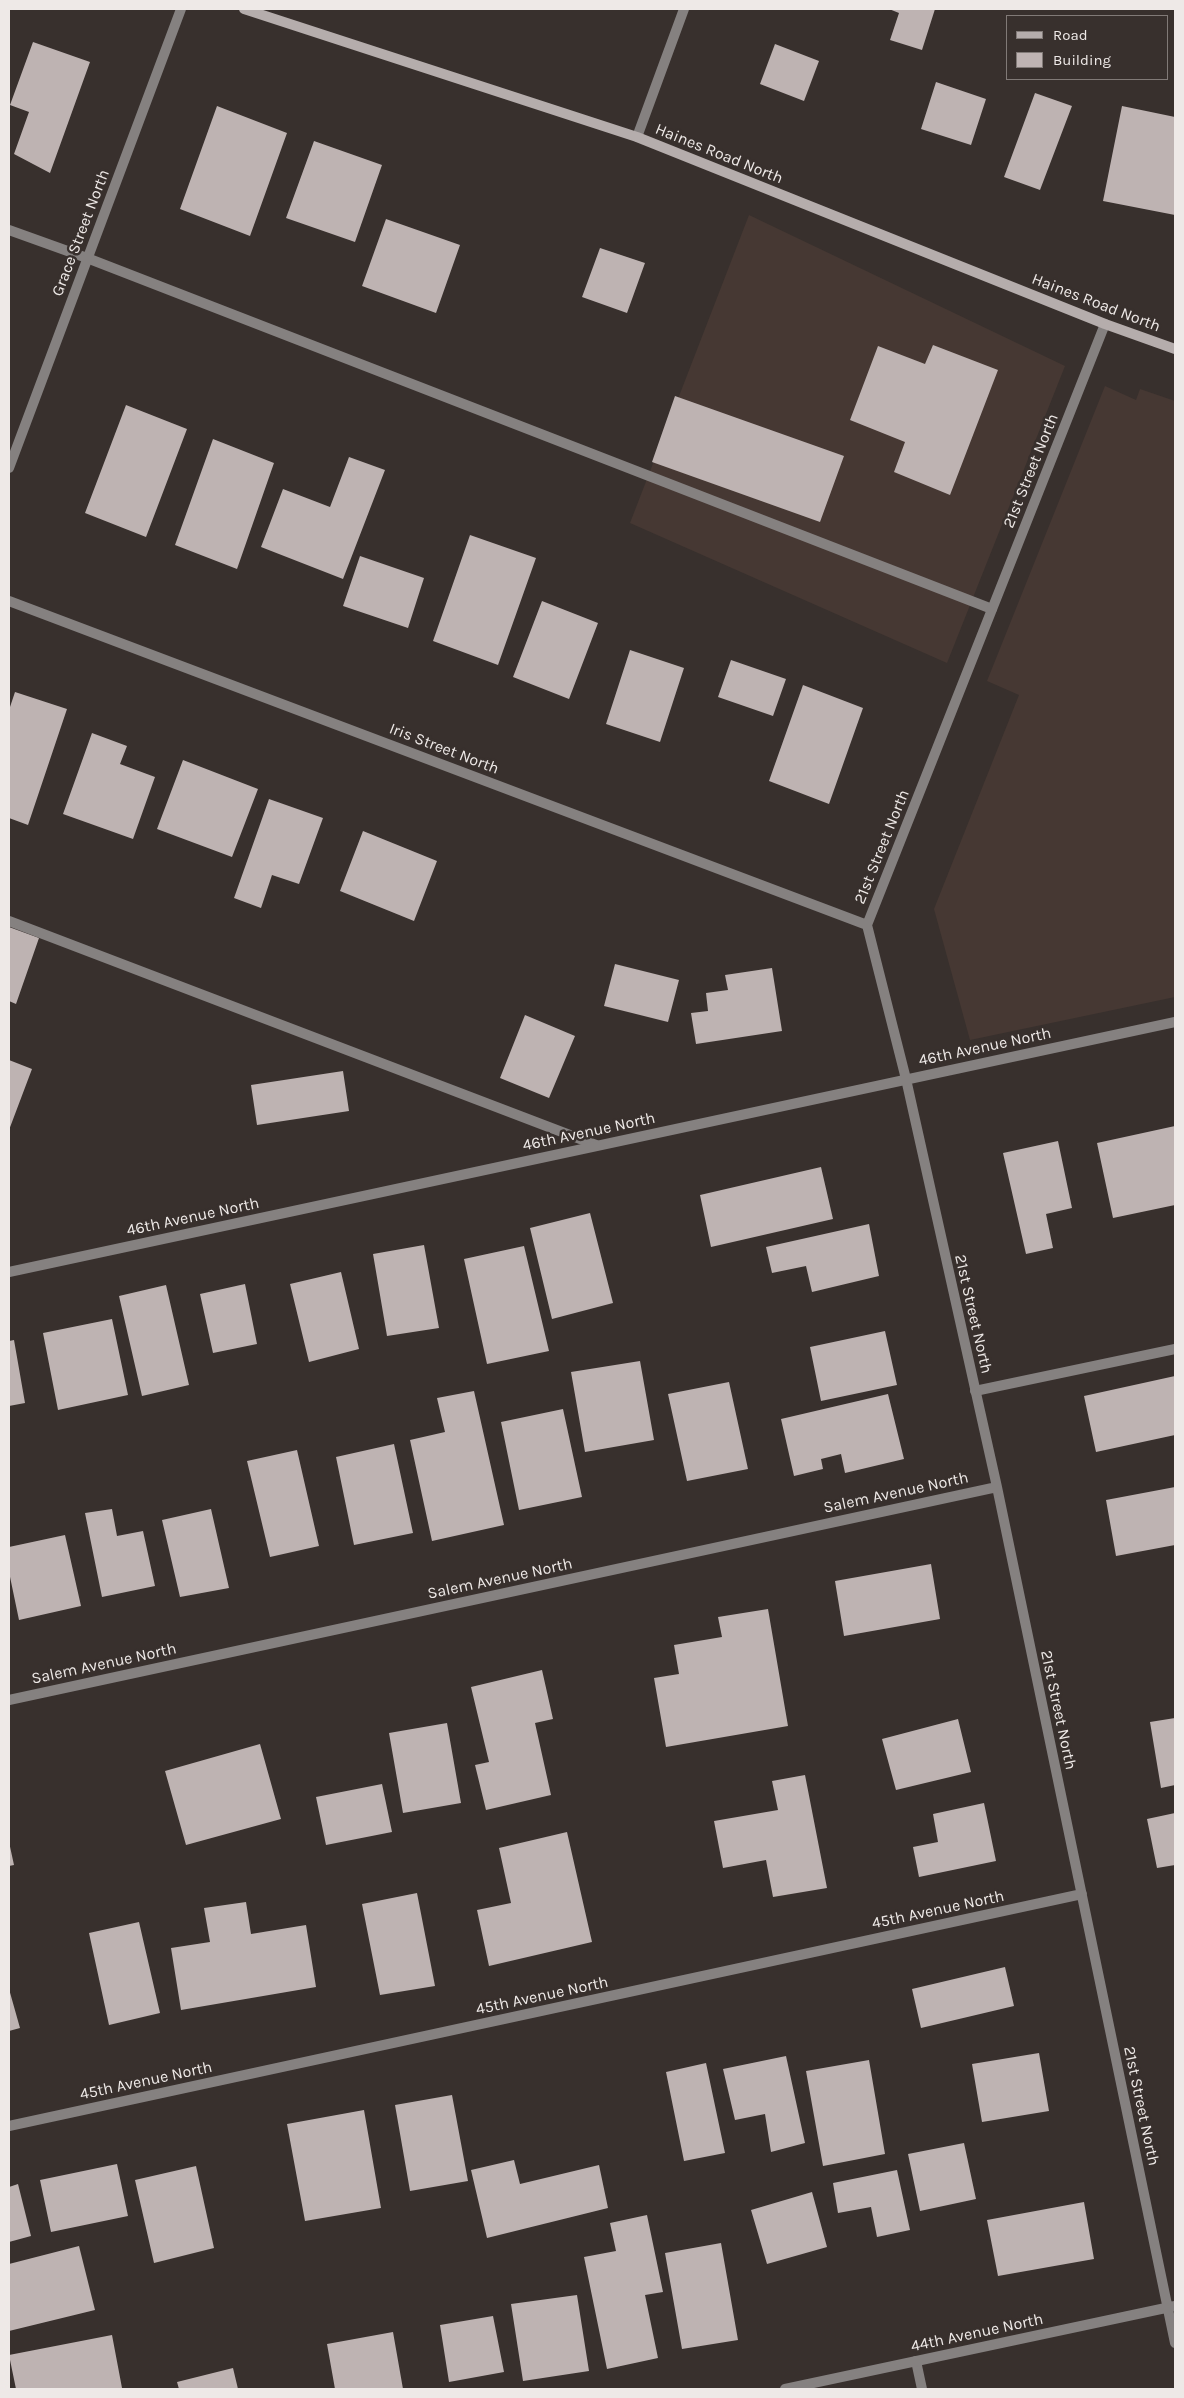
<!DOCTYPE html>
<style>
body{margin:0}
#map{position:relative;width:1184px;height:2398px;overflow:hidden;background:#38302d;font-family:Karla,sans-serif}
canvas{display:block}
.frame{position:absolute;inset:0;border:10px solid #eee9e7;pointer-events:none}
.legend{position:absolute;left:1006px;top:15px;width:162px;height:65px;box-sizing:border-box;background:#38302d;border:1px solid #817a77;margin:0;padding:6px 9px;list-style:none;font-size:15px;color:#eee9e7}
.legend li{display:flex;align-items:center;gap:10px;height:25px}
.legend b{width:25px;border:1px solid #817a77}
</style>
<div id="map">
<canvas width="1184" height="2398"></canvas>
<div class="frame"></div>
<ul class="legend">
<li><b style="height:6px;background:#b5adac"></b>Road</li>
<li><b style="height:14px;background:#beb3b2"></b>Building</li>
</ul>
</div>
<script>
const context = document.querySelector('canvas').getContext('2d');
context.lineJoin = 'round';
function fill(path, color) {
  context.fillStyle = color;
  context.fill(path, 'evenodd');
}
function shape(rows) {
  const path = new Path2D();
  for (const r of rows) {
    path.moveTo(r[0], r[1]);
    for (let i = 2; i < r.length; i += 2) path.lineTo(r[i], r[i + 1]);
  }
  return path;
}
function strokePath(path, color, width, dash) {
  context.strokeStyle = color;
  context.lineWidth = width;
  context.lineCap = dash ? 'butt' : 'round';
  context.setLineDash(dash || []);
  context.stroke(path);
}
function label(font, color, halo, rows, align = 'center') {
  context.font = font + ' Karla,sans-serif';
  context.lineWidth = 5;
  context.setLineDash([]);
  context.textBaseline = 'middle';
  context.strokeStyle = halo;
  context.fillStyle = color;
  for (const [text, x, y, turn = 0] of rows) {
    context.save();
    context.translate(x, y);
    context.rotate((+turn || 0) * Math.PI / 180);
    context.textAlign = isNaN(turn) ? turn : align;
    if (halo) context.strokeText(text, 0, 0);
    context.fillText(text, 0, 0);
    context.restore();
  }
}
fill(shape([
 [749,215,1065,366,947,663,630,523],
 [1105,386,1136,400,1140,389,1175,401,1175,997,970,1040,934,909,1019,695,987,681]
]), '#463833');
fill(shape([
 [889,9,935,9,922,50,890,40,899,13],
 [33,42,90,62,50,173,14,154,29,112,10,105],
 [775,44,819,61,804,101,760,84],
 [936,82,986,99,971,145,921,129],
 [1035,93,1072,106,1040,190,1004,177],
 [217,106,287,133,250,236,180,209],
 [1122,106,1175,117,1175,215,1103,201],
 [314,141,382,165,355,242,286,218],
 [386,219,460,245,436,313,362,286],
 [600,248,645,263,627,313,582,297],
 [933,345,998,370,950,495,894,472,905,442,850,420,878,346,925,364],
 [675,396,844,456,820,522,652,462],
 [126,405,187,429,146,537,85,513],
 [213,439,274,463,237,569,175,545],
 [349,457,385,470,343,579,261,547,283,489,330,507],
 [470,535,536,558,498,665,433,641],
 [360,556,424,578,408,628,343,606],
 [542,601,598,623,569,699,513,677],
 [630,650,684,668,660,742,606,724],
 [731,660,786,679,773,716,718,697],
 [803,685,863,708,829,804,769,781],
 [15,692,67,709,28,825,9,818,9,710],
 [92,733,127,746,120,764,155,777,133,839,63,814],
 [183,760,258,789,232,857,157,829],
 [269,799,323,818,299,884,272,875,261,908,234,898],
 [363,831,437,861,414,921,340,891],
 [9,927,39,938,16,1004,9,1001],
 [615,964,679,980,668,1022,604,1006],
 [772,968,782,1031,696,1044,691,1013,708,1011,706,993,728,990,725,975],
 [525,1015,575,1036,549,1098,500,1078],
 [9,1060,32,1069,9,1130],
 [343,1071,349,1111,257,1125,251,1085],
 [1175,1126,1175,1205,1113,1218,1097,1143],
 [1058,1141,1072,1208,1046,1214,1053,1248,1026,1254,1003,1153],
 [821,1167,833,1219,711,1247,700,1195],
 [590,1213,613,1303,552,1319,530,1228],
 [869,1224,879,1276,812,1292,806,1266,772,1273,766,1247],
 [424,1245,439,1328,387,1336,373,1254],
 [524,1246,549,1351,487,1364,464,1259],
 [341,1272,359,1349,309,1362,290,1284],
 [245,1284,257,1344,213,1353,200,1294],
 [166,1285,189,1385,142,1396,119,1296],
 [112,1319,128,1395,58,1410,43,1333],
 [885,1331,897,1385,821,1401,810,1347],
 [14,1340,25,1403,9,1406,9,1341],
 [640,1361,654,1440,585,1452,571,1372],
 [1175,1376,1175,1435,1096,1452,1084,1396],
 [729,1382,748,1469,687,1481,668,1394],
 [474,1391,504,1525,432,1541,410,1440,445,1432,437,1398],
 [888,1394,904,1459,845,1473,841,1454,821,1459,823,1469,794,1476,781,1419],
 [563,1409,582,1497,519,1510,501,1422],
 [394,1444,413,1533,354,1545,336,1457],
 [297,1450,319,1546,270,1557,247,1461],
 [1175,1487,1175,1545,1116,1556,1106,1500],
 [112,1509,117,1536,143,1531,155,1586,102,1597,85,1513],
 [211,1509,229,1588,180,1597,162,1520],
 [65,1535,81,1606,19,1620,9,1572,9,1547],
 [931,1564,940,1619,844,1636,835,1581],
 [768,1609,788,1726,666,1747,654,1678,679,1674,674,1645,722,1637,718,1617],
 [542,1670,553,1719,535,1723,551,1795,486,1810,475,1765,489,1762,471,1687],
 [1175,1718,1175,1785,1161,1788,1150,1722],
 [958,1719,971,1772,896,1790,882,1739],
 [447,1723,461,1803,403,1813,389,1733],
 [260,1744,281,1819,186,1845,165,1771],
 [805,1775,827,1888,773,1897,766,1860,723,1868,714,1821,778,1810,772,1781],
 [382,1784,392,1832,326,1845,316,1797],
 [984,1803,996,1861,919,1877,913,1847,938,1842,933,1814],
 [1175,1813,1175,1865,1157,1868,1147,1819],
 [567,1832,592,1942,489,1966,477,1910,511,1903,499,1848],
 [9,1842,14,1865,9,1866],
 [417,1893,435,1986,380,1995,362,1904],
 [246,1902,251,1934,306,1925,316,1987,181,2010,171,1948,210,1942,204,1908],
 [139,1922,160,2013,109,2025,89,1933],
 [1005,1967,1014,2006,921,2028,912,1989],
 [9,1989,20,2028,9,2031],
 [1039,2053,1049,2111,982,2122,972,2064],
 [786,2056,805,2143,771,2152,765,2114,735,2120,723,2069],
 [869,2060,885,2154,823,2166,806,2071],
 [706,2063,725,2153,684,2161,666,2072],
 [452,2095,468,2181,410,2191,395,2105],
 [364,2110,381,2208,305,2221,287,2124],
 [964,2143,976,2199,920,2211,908,2154],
 [514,2160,520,2184,599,2165,608,2208,487,2238,471,2170],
 [117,2164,128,2216,51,2232,40,2180],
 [196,2166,214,2248,154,2263,135,2180],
 [897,2170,910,2230,877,2237,871,2207,838,2213,833,2183],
 [18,2184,31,2236,9,2242,9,2187],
 [812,2192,827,2247,767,2264,751,2210],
 [1084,2202,1094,2259,998,2276,987,2220],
 [647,2215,663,2292,645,2295,658,2358,607,2369,584,2257,616,2251,610,2223],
 [721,2243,738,2340,682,2349,665,2253],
 [79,2246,95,2310,9,2331,9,2264],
 [577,2295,589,2371,523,2381,511,2304],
 [493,2316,504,2372,449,2382,440,2325],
 [393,2332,403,2389,335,2389,327,2344],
 [112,2335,122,2388,16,2389,9,2355],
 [233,2368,238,2389,179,2389,177,2382]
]), '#beb3b2');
strokePath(shape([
 [9,230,87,258,992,609],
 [9,921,596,1145],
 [975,1391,1175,1349],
 [916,2361,922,2389]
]), '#858180', 10);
strokePath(shape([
 [637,137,684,9],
 [1105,324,867,925,906,1079,997,1487,1175,2343],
 [9,468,181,9],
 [9,601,867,925],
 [9,1272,1175,1022],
 [9,1700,997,1487],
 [9,2126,1082,1894],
 [785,2389,1175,2306]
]), '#858180', 10);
strokePath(shape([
 [244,9,637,137,1105,324,1175,349]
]), '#b5adac', 10);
label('16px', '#eee9e7', '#38302d', [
 ["Haines Road North",719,154,22],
 ["Grace Street North",81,233,-69],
 ["Haines Road North",1096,303,21],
 ["21st Street North",1031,471,-68],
 ["Iris Street North",444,749,21],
 ["21st Street North",882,847,-68],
 ["46th Avenue North",985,1047,-12],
 ["46th Avenue North",589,1132,-12],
 ["46th Avenue North",193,1217,-12],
 ["21st Street North",973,1314,77],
 ["Salem Avenue North",896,1493,-12],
 ["Salem Avenue North",500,1579,-12],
 ["Salem Avenue North",104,1664,-12],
 ["21st Street North",1058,1710,78],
 ["45th Avenue North",938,1910,-12],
 ["45th Avenue North",542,1996,-12],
 ["45th Avenue North",146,2081,-12],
 ["21st Street North",1141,2106,78],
 ["44th Avenue North",977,2333,-12]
]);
</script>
